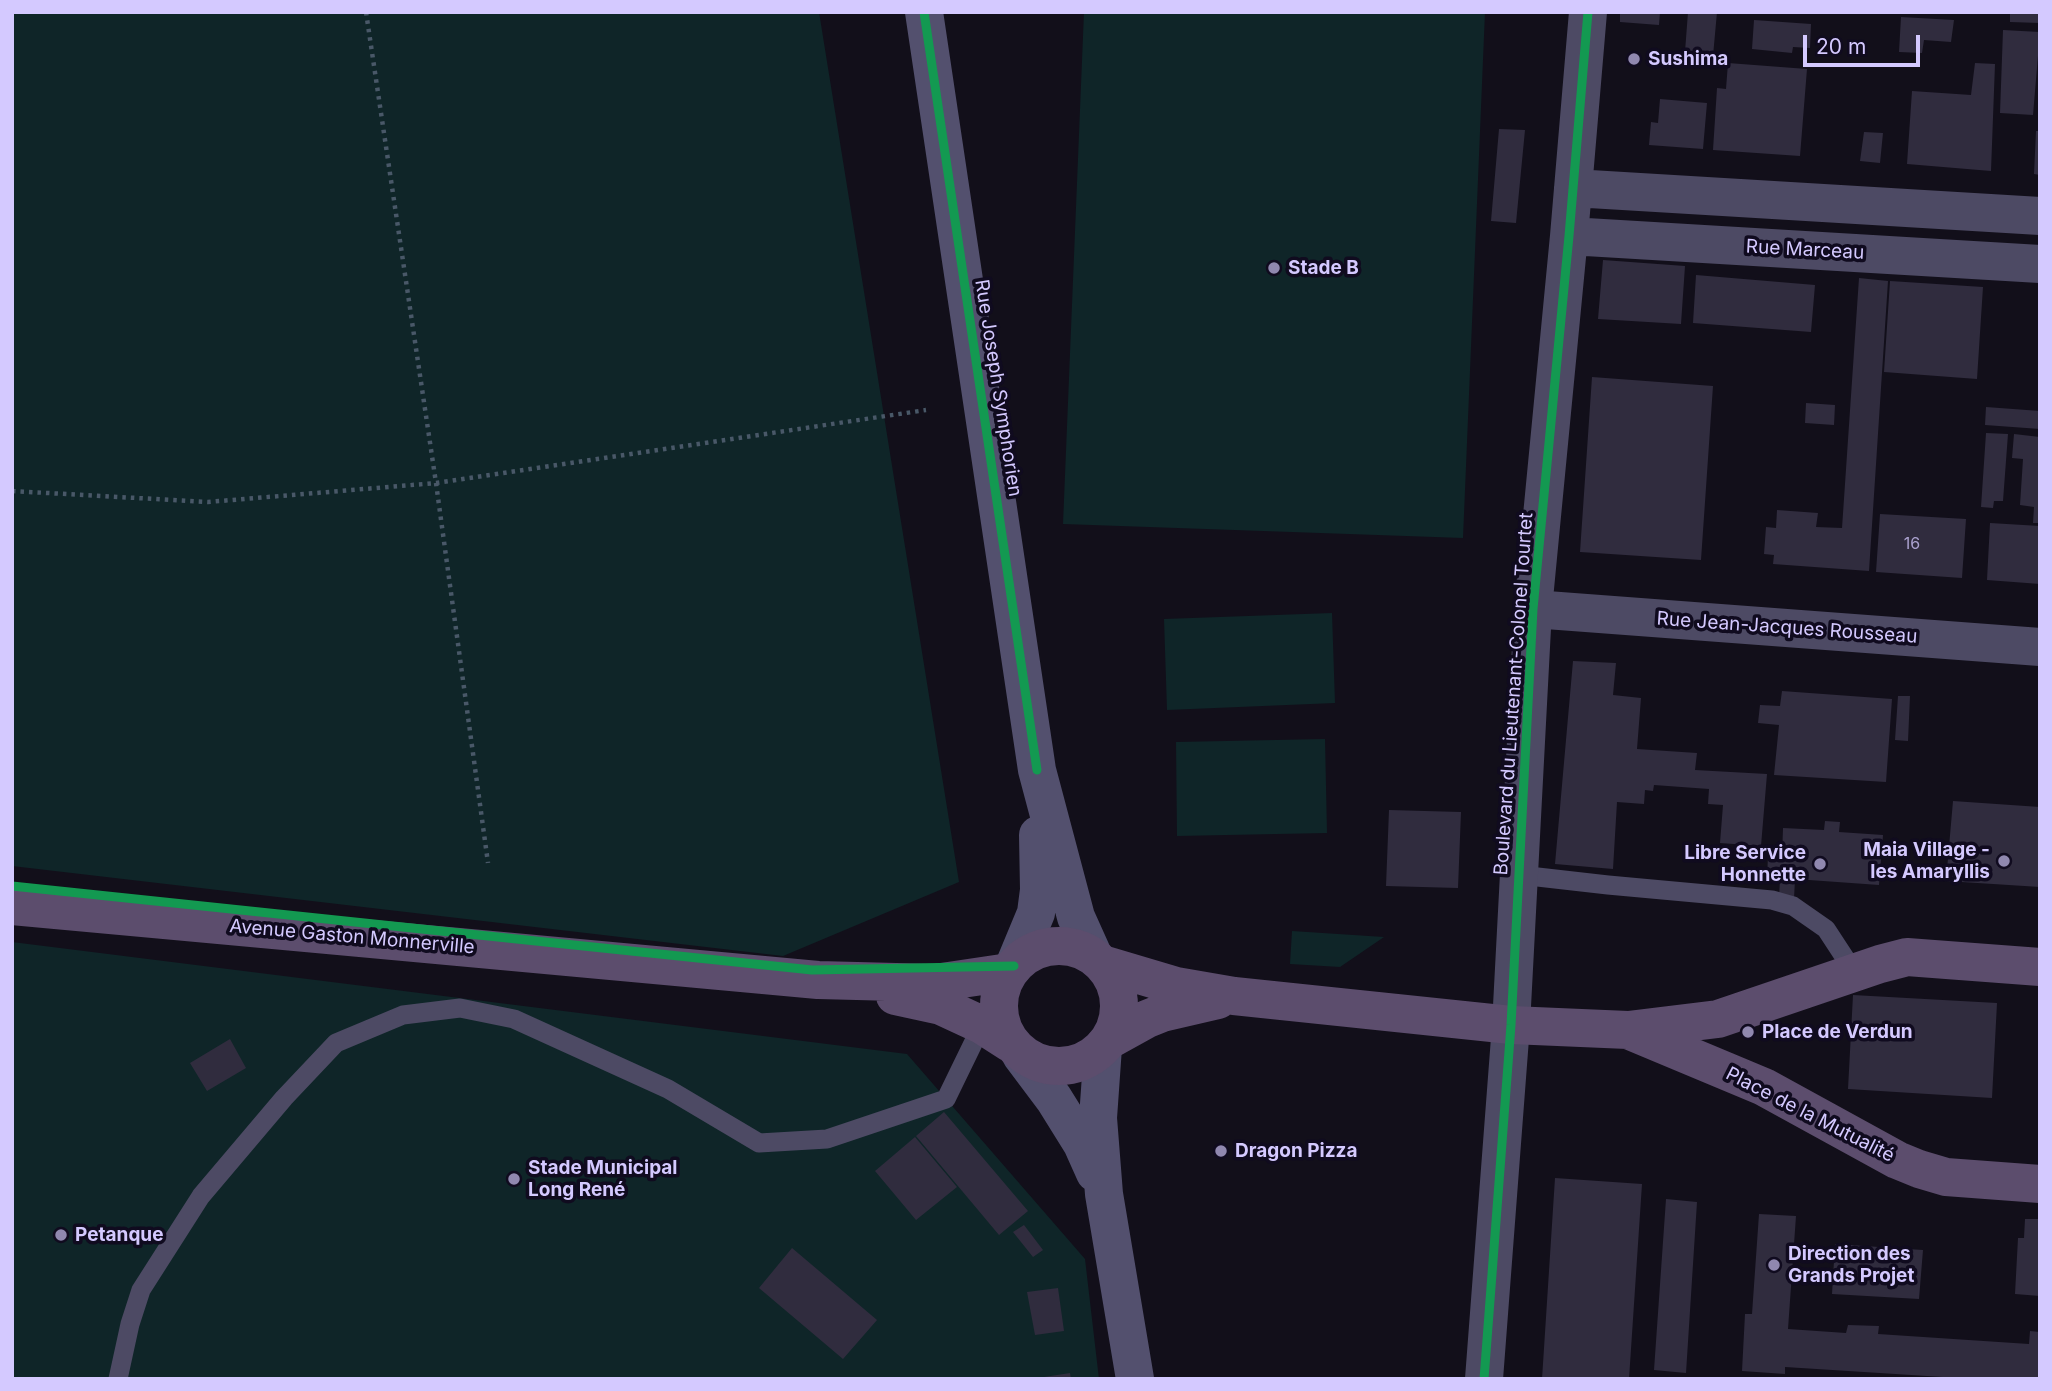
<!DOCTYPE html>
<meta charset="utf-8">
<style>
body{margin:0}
#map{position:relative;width:2052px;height:1391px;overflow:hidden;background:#120f1a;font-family:Inter,sans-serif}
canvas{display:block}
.frame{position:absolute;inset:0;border:14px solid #d4c9ff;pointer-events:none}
.scale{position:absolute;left:1803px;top:35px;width:117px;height:32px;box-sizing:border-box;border:4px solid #d4c9ff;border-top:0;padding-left:9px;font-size:21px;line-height:24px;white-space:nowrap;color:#d4c9ff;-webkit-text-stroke:5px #100b1f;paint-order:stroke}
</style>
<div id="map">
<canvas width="2052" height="1391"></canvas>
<div class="frame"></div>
<div class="scale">20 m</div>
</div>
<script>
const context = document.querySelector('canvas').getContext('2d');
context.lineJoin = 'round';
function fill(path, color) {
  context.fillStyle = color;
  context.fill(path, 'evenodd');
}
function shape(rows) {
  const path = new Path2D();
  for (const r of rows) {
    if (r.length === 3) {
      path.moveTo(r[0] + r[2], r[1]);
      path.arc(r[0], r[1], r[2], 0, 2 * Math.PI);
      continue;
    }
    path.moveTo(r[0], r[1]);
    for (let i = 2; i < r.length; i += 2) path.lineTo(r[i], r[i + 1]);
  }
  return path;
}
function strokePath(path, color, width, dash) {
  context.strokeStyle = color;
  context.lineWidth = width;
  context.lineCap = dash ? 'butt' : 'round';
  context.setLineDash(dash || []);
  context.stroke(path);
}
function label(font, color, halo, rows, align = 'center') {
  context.font = font + ' Inter,sans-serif';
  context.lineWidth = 7;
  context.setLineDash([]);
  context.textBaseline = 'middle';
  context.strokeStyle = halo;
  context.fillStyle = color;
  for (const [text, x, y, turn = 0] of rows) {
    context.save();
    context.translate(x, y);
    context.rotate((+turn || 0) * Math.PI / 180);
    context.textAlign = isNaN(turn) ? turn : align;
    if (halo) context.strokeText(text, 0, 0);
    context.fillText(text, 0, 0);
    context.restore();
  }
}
fill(shape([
 [12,12,819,12,959,882,783,956,12,866],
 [1084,12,1485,12,1463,538,1063,524],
 [1332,613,1335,703,1167,710,1164,619],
 [1325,739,1327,833,1177,836,1176,742],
 [1292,931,1384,937,1340,967,1290,964],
 [12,942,907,1054,1085,1259,1099,1379,12,1379]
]), '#0f2528');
fill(shape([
 [1620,12,1660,12,1659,25,1620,22],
 [1688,12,1717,12,1712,67,1684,65],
 [2010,12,2040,12,2040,23,2010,22],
 [1901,17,1954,20,1951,42,1924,40,1922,53,1899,52],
 [1754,20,1811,24,1810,48,1793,47,1792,53,1752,49],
 [2003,30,2040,32,2033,115,2000,113],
 [1728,63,1807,69,1800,156,1713,150,1717,88,1726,89],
 [1975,63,1995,64,1991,171,1907,164,1912,91,1971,95],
 [1660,99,1707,103,1703,149,1649,145,1651,122,1658,123],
 [1499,129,1525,130,1516,223,1491,221],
 [2036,131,2040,131,2040,175,2034,174],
 [1864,132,1883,133,1880,163,1860,161],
 [1603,260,1685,266,1681,324,1598,319],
 [1696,275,1815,285,1811,332,1693,323],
 [1859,278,1888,281,1869,571,1773,564,1774,555,1764,554,1766,527,1776,528,1777,510,1818,513,1816,527,1842,528],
 [1890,281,1983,287,1977,379,1884,372],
 [1592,377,1713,386,1701,560,1580,552],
 [1806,403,1835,405,1834,425,1805,423],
 [1986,407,2040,411,2040,429,1985,425],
 [1986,433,2008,434,2003,501,1994,501,1993,508,1981,507],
 [2014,434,2040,437,2040,523,2033,523,2034,507,2020,505,2023,459,2012,458],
 [1880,514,1966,519,1962,578,1876,572],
 [1990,523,2040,526,2040,584,1987,580],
 [1573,661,1616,663,1613,695,1641,698,1637,749,1697,753,1695,770,1767,774,1761,846,1720,843,1723,805,1708,804,1709,789,1654,785,1653,791,1645,790,1644,804,1617,802,1613,869,1555,864],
 [1782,691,1892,699,1886,782,1774,775,1779,725,1758,723,1760,705,1780,706],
 [1898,696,1910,696,1908,741,1895,740],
 [1953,801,2040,807,2040,887,1946,881],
 [1389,810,1461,812,1458,888,1386,886],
 [1825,821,1840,822,1839,832,1883,835,1879,885,1795,879,1794,899,1779,898,1780,879,1767,878,1768,856,1782,857,1783,828,1824,830],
 [1853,995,1997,1003,1992,1098,1848,1089],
 [230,1039,246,1068,207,1091,190,1063],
 [944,1112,1028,1211,999,1235,916,1136],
 [915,1137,957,1187,916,1220,875,1171],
 [1555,1178,1642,1184,1629,1379,1542,1379],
 [1666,1199,1697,1202,1686,1373,1654,1370],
 [1759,1214,1796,1216,1788,1329,1846,1333,1848,1325,1879,1326,1878,1334,2029,1344,2030,1331,2040,1332,2040,1379,1974,1379,1785,1367,1785,1374,1742,1371,1745,1314,1752,1314],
 [2025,1219,2040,1219,2040,1296,2015,1294,2018,1238,2024,1238],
 [1024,1225,1043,1250,1033,1257,1013,1232],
 [1835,1244,1923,1250,1919,1299,1832,1294],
 [792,1248,877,1320,843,1359,759,1288],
 [1058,1288,1064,1331,1035,1335,1027,1292],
 [1070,1373,1071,1379,1044,1379,1044,1377]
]), '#302c3e');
strokePath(shape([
 [366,12,436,483,488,863],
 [12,491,208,502,436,483,926,410]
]), '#495868', 4.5, [3.5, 5]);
strokePath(shape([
 [1520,875,1608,885,1772,900,1793,906,1826,929,1845,958,1849,974],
 [118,1379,130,1324,141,1290,201,1196,284,1098,336,1043,403,1015,460,1008,514,1019,668,1089,759,1143,827,1139,946,1099,982,1025]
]), '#4d4a64', 19);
strokePath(shape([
 [1573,188,2040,216],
 [1569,236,2040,264],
 [1533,609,2040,647],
 [1484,1379,1511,1025,1533,609,1569,236,1588,12]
]), '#4d4a64', 38);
strokePath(shape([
 [924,12,1037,770,1076,917,1094,957],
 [1014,966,1036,913,1039,890,1038,835],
 [1103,1047,1098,1118,1104,1194,1135,1379],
 [1021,1055,1054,1099,1082,1144,1095,1173]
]), '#53506e', 38);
strokePath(shape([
 [12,906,818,980,935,983,1009,972],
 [1059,1006,60],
 [1102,964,1176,986,1234,996,1511,1025,1628,1030,1718,1019,1880,964,1907,957,2040,967],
 [895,996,941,1006,982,1025,1010,1043],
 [1630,1031,1764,1087,1897,1160,1919,1169,1946,1177,2040,1184],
 [1109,1040,1147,1019,1162,1013,1218,1000]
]), '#5c4d6d', 38);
strokePath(shape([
 [924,12,1037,770],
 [12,886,812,970,1014,966],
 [1484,1379,1511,1025,1533,609,1569,236,1588,12]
]), '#139951', 9);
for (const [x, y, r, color] of [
 [1634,59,7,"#9088af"],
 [1274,268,7,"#9088af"],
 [2004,861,7,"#9088af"],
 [1820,864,7,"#9088af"],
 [1748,1032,7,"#9088af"],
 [1221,1151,7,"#9088af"],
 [514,1179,7,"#9088af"],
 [61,1235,7,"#9088af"],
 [1774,1265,7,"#9088af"]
]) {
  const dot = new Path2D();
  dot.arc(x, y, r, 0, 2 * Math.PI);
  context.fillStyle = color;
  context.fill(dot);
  strokePath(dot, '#100b1f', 2.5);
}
label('16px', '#aba2cf', null, [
 ["16",1912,544]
]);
label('bold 19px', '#d4c9ff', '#100b1f', [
 ["Sushima",1648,59],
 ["Stade B",1288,268],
 ["Maia Village -",1990,850,"right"],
 ["les Amaryllis",1990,872,"right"],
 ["Libre Service",1806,853,"right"],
 ["Honnette",1806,875,"right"],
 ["Place de Verdun",1762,1032],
 ["Dragon Pizza",1235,1151],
 ["Stade Municipal",528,1168],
 ["Long René",528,1190],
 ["Petanque",75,1235],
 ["Direction des",1788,1254],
 ["Grands Projet",1788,1276]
], 'left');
label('19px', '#d4c9ff', '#100b1f', [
 ["Rue Marceau",1805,250,3],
 ["Rue Joseph Symphorien",998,388,81],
 ["Rue Jean-Jacques Rousseau",1787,628,4],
 ["Boulevard du Lieutenant-Colonel Tourtet",1514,694,-86],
 ["Avenue Gaston Monnerville",352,937,5],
 ["Place de la Mutualité",1810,1115,27]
]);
</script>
